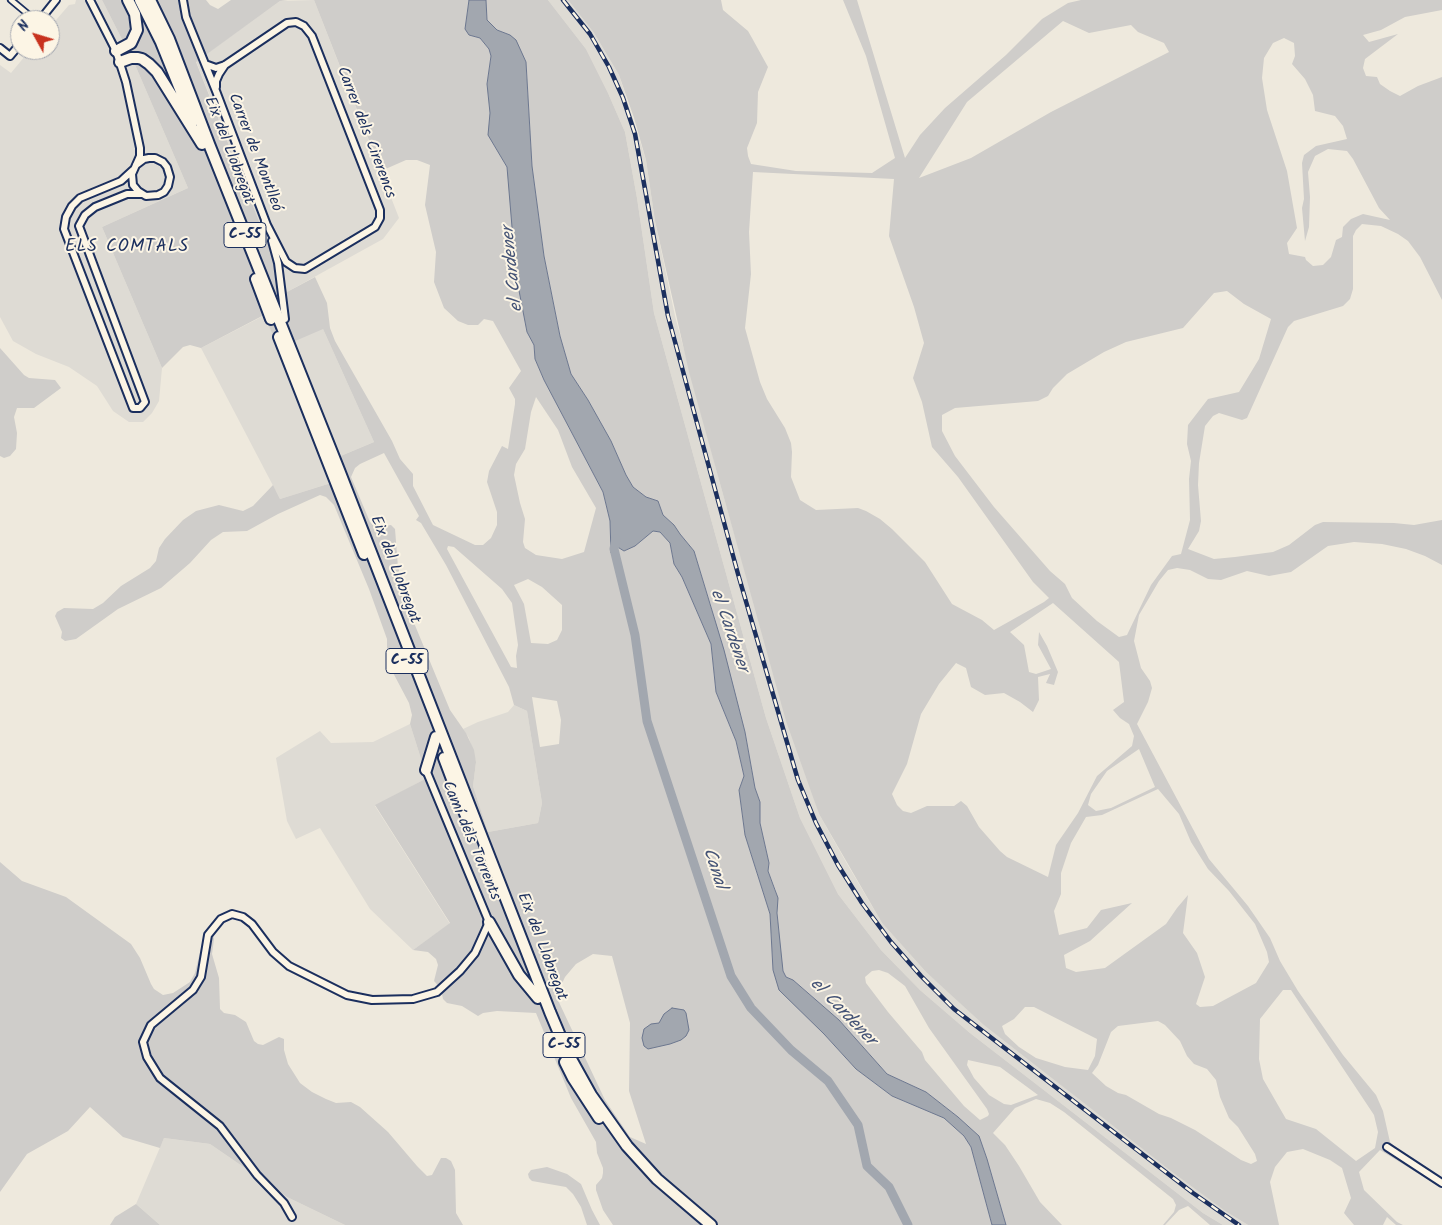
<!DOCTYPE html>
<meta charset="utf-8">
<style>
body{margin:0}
#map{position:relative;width:1442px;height:1225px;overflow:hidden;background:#eee9dd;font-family:Kalam,sans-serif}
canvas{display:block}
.north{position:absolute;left:10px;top:10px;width:50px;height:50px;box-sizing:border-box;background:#fcf5e5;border:1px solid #a2a6af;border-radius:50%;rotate:309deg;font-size:14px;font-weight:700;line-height:20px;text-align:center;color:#1b2f5e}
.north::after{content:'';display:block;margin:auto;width:18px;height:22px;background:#c8321e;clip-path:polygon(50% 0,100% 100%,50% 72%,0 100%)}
</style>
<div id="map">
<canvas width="1442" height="1225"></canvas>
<div class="north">N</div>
</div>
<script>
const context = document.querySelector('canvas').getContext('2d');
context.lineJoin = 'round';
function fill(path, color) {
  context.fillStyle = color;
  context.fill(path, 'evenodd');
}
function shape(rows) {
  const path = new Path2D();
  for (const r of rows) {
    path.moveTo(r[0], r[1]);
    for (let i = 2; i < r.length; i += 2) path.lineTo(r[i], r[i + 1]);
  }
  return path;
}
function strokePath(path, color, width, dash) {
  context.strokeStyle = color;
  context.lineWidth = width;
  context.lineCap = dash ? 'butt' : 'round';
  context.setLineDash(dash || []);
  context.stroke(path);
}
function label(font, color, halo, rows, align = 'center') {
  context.font = font + ' Kalam,sans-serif';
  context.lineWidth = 4;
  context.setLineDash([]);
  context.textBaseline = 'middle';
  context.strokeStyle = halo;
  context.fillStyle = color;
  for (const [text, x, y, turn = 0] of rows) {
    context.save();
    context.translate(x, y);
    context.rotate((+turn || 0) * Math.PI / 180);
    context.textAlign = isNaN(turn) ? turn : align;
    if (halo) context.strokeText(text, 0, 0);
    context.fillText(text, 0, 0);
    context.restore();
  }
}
fill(shape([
 [76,0,102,0,136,67,188,188,102,227,162,368,159,401,152,413,143,422,129,422,113,411,97,386,69,367,36,354,13,341,0,317,0,65,11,73,30,50,50,50,50,27,69,5,75,4],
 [314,0,399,218,383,239,287,292,196,61,280,1],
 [548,0,568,0,594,33,619,75,646,160,655,221,675,316,721,487,748,582,819,814,846,862,882,923,926,972,1079,1099,1225,1211,1248,1225,1223,1225,1203,1213,970,1033,920,990,881,950,838,894,800,818,766,718,654,313,637,198,625,132,608,93,586,49],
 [265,315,323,329,374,442,324,463,331,483,280,499,201,348],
 [514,705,527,711,542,803,538,823,488,832,473,786,476,762,469,738,463,729,478,722,508,712],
 [410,724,427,778,375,806,450,924,413,950,370,909,320,828,296,839,287,821,276,758,320,731,331,743,373,742],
 [164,1138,210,1144,287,1197,345,1225,160,1225,136,1204]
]), '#dedbd4');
fill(shape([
 [102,0,206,0,210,5,218,9,231,0,288,0,280,1,196,62,287,292,315,277,327,303,330,328,335,341,392,441,400,459,413,474,413,486,433,525,475,545,483,545,491,538,497,525,497,512,487,482,489,471,502,446,508,449,515,404,515,399,509,388,521,371,493,321,484,319,478,325,468,325,458,321,444,308,434,282,436,252,425,205,430,165,417,160,406,160,381,171,314,0,469,0,466,21,469,35,480,38,489,49,491,56,487,84,490,106,492,141,507,167,527,332,534,344,535,359,544,380,603,492,610,521,611,552,616,546,624,551,635,546,653,531,660,532,670,543,674,564,682,577,711,644,716,692,736,741,744,776,739,790,745,835,770,914,773,970,824,1034,856,1069,892,1096,945,1118,964,1136,971,1147,992,1225,613,1225,603,1210,596,1190,596,1185,602,1178,603,1173,603,1168,597,1153,596,1142,571,1098,536,1013,497,1011,483,1013,478,1016,462,1006,447,1003,443,999,441,989,434,981,438,965,436,959,428,952,413,950,450,923,375,805,427,778,410,724,412,715,409,703,390,667,387,654,387,639,369,589,334,505,326,497,320,495,278,514,247,531,223,532,211,540,190,563,161,588,118,609,76,639,65,641,61,638,62,632,55,616,57,612,64,608,93,609,103,603,121,586,150,568,156,561,159,548,165,539,183,520,196,511,219,505,243,511,253,506,273,485,280,499,331,483,324,463,374,442,323,329,279,348,264,315,201,348,190,345,183,347,162,368,102,227,188,188,136,67],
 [536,397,558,430,572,467,596,508,584,552,562,559,536,555,525,548,523,542,525,519,520,503,514,475,516,464,525,449,531,412],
 [384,453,419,516,416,520,421,523,446,565,509,687,514,705,527,711,542,803,538,823,488,832,473,786,476,762,474,750,466,733,450,710,412,618,398,567,395,529,391,525,375,527,370,522,351,477,355,468,360,464],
 [448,546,454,547,502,589,512,603,518,645,516,656,517,668,511,667,447,549],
 [528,579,542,587,562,605,562,630,557,640,548,644,531,643,524,604,514,585],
 [532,697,557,701,561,720,559,744,540,747],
 [593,954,612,956,630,1023,629,1091,646,1144,630,1137,605,1100,556,996,565,977,576,964],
 [486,0,548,0,586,49,608,93,625,132,637,198,654,313,766,718,800,818,838,894,881,950,920,990,970,1033,1203,1213,1223,1225,1210,1225,1188,1206,1179,1210,1165,1225,1163,1225,1174,1212,1176,1205,1173,1199,1064,1112,1050,1103,1036,1099,1015,1108,993,1133,1005,1145,1019,1166,1040,1202,1062,1225,1006,1225,987,1159,979,1136,958,1117,926,1092,887,1074,839,1020,793,980,786,977,783,971,780,956,776,891,768,871,769,863,760,823,760,802,755,788,745,732,710,603,694,551,680,534,674,525,663,515,658,501,646,497,633,487,626,475,611,441,588,400,571,374,560,336,544,256,532,166,526,62,510,35,497,30,487,20],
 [879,970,888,973,905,986,929,1028,987,1109,989,1114,988,1116,980,1120,964,1106,925,1060,922,1052,888,1012,866,983,865,977,872,971],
 [968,1060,1000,1067,1038,1095,1011,1105,1004,1104,989,1095,974,1078,967,1065],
 [568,0,721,0,723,10,748,31,752,38,768,67,758,92,757,123,747,148,748,156,751,164,796,171,872,173,895,158,866,56,843,0,857,0,905,158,920,135,945,108,1006,55,1042,19,1068,3,1081,0,1442,0,1442,10,1405,17,1381,30,1363,35,1369,42,1398,34,1365,59,1363,68,1366,76,1377,77,1380,84,1390,91,1400,96,1418,86,1442,77,1442,300,1420,257,1408,241,1398,234,1381,226,1362,224,1356,230,1353,236,1353,289,1350,299,1343,306,1294,321,1288,327,1247,418,1242,420,1219,413,1213,416,1205,426,1199,463,1198,485,1201,521,1199,531,1188,549,1214,559,1235,557,1273,552,1289,545,1315,525,1323,522,1394,523,1414,525,1442,520,1442,565,1425,556,1406,549,1382,544,1354,542,1328,546,1291,572,1269,576,1247,571,1221,580,1208,579,1190,570,1177,568,1168,570,1159,581,1139,615,1134,641,1141,668,1150,681,1152,688,1148,702,1137,724,1209,859,1248,906,1270,938,1280,961,1298,991,1343,1055,1376,1095,1383,1111,1390,1142,1403,1154,1427,1171,1442,1178,1442,1188,1380,1150,1359,1172,1364,1190,1397,1222,1403,1225,1396,1225,1387,1217,1383,1225,1354,1225,1344,1213,1351,1198,1342,1168,1330,1160,1303,1149,1287,1152,1275,1167,1270,1182,1279,1225,1248,1225,1225,1211,1171,1171,984,1025,926,972,882,923,819,814,786,721,689,372,655,221,646,160,634,118,619,75,594,33],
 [1063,21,1089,33,1131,25,1138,32,1164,43,1169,52,1051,112,971,158,919,178,967,102],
 [1284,38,1294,43,1295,56,1292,64,1305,79,1313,95,1315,111,1335,116,1343,126,1347,139,1316,146,1304,155,1302,163,1304,199,1302,208,1305,241,1309,227,1310,197,1308,172,1315,156,1328,149,1347,151,1353,159,1379,208,1390,220,1363,214,1351,219,1343,227,1342,237,1336,240,1331,257,1323,265,1313,266,1306,260,1305,257,1289,254,1287,243,1297,228,1287,171,1267,110,1262,78,1264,58,1273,43],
 [753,172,894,179,889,236,914,307,924,343,913,378,922,402,932,447,958,477,1033,582,1049,598,1044,602,994,630,982,620,952,604,925,562,892,529,880,519,866,511,858,508,816,510,800,500,791,477,792,452,791,443,785,428,767,399,760,382,745,328,751,274,749,232],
 [1227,291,1244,304,1271,319,1259,359,1239,392,1208,399,1188,425,1187,444,1191,461,1189,479,1190,520,1181,554,1172,556,1151,585,1127,635,1119,637,1097,621,1072,598,1065,584,1050,571,994,507,955,456,942,431,942,415,955,408,1038,401,1048,396,1053,388,1067,374,1104,352,1126,342,1183,328,1214,293],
 [1053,603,1119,662,1124,702,1113,710,1120,718,1129,724,1134,736,1132,746,1097,776,1078,813,1056,845,1048,877,1007,857,1000,851,979,827,967,806,961,801,954,806,927,806,911,813,903,811,897,805,892,794,907,764,921,714,939,684,956,663,966,668,971,687,985,695,1004,693,1020,702,1033,712,1039,700,1038,677,1050,674,1046,683,1054,685,1058,672,1047,646,1039,632,1038,645,1051,669,1036,674,1029,672,1024,645,1010,632],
 [1139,749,1155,787,1111,808,1096,811,1088,805,1091,794,1107,771],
 [1158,789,1179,814,1191,842,1208,869,1229,891,1255,924,1267,952,1269,962,1256,983,1213,1006,1200,1007,1196,1004,1205,977,1197,953,1183,933,1188,895,1177,908,1166,924,1105,968,1076,972,1066,968,1064,955,1090,941,1132,903,1101,910,1087,928,1059,935,1054,911,1061,894,1061,873,1071,843,1086,817,1102,815],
 [1283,990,1291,990,1374,1115,1378,1132,1375,1148,1356,1161,1316,1129,1286,1119,1263,1079,1259,1059,1260,1019],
 [1025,1007,1034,1007,1097,1039,1095,1056,1088,1070,1065,1067,1036,1058,1019,1047,1005,1034,1002,1026,1014,1019],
 [1158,1021,1165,1025,1180,1041,1187,1056,1194,1064,1207,1069,1216,1080,1220,1097,1229,1118,1238,1127,1255,1154,1257,1161,1251,1164,1241,1160,1195,1130,1171,1118,1159,1114,1126,1095,1118,1093,1106,1086,1092,1073,1098,1065,1111,1032,1118,1026],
 [0,348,24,375,29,378,55,380,61,388,34,408,17,408,14,417,17,433,16,449,10,456,4,458,0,456],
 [0,862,22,881,66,897,131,944,140,958,151,984,154,989,163,995,173,993,190,982,195,973,204,935,208,932,213,934,214,939,212,954,219,978,220,1009,224,1013,235,1015,246,1022,254,1041,258,1044,263,1045,279,1037,284,1039,284,1050,288,1064,300,1083,312,1092,326,1099,336,1103,351,1102,360,1107,388,1132,417,1166,427,1176,432,1175,441,1158,446,1158,451,1161,455,1170,456,1213,463,1225,345,1225,287,1197,210,1144,164,1138,160,1148,123,1137,90,1107,68,1131,27,1154,0,1192],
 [547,1167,567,1174,581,1184,592,1210,600,1225,587,1225,581,1207,573,1194,566,1187,532,1181,529,1178,528,1174,531,1170],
 [136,1204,160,1225,110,1225,115,1217]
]), '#cfcdca');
const water = shape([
 [469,0,486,0,487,20,497,30,510,35,516,40,526,62,532,166,544,256,560,336,571,374,588,400,611,441,626,475,633,487,646,497,658,501,663,515,674,525,680,534,694,551,724,650,745,732,755,788,760,802,760,823,769,863,768,871,778,898,777,913,783,971,786,977,793,980,839,1020,887,1074,926,1092,958,1117,979,1136,987,1159,1006,1225,992,1225,971,1147,964,1136,944,1118,892,1096,856,1069,824,1034,779,990,773,970,770,914,745,835,739,790,744,776,736,741,716,692,711,644,682,577,674,564,670,543,660,532,653,531,635,546,624,551,616,546,611,553,610,521,603,492,544,380,535,359,534,345,527,332,516,275,507,167,488,135,490,113,487,84,491,56,489,49,480,38,469,35,465,29,469,0],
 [672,1008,684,1010,686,1013,689,1030,686,1036,681,1040,670,1044,648,1049,644,1046,642,1038,644,1029,651,1024,659,1023,664,1014,672,1008]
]);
fill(water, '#a2a7af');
strokePath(water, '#6c778f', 1);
strokePath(shape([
 [616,539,614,549,635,635,647,721,731,976,751,1008,791,1050,828,1081,858,1125,867,1166,889,1187,908,1225]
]), '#a2a7af', 9);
const pedestrian = shape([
 [11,0,35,20]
]);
const minor = shape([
 [90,0,116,51,126,82,140,148,140,156,132,174,133,185,138,191,146,196,158,195,164,192,168,186,170,177,167,167,163,162,155,158,149,158,144,159,136,165],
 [183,0,186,17,216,91,267,225],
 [40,20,56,0],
 [0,48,10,56,20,44],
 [205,64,216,68,225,65,287,23,296,22,304,26,312,36,380,210,380,218,375,227,305,269,295,268,286,262,265,221],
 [216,87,216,81,219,74,225,65],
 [133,170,121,181,80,198,72,206,66,217,64,229,133,408,140,408,145,402,79,226,85,215,95,207,127,194,142,194],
 [272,241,278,263,285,319],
 [1387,1147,1442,1183],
 [292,1217,284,1203,257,1175,220,1126,160,1078,147,1057,143,1042,151,1025,193,990,201,977,208,935,221,919,232,914,243,917,252,924,273,952,289,966,347,995,372,1000,413,999,437,992,460,971,475,953,489,922,426,770]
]);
const trunk = shape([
 [140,0,161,42,193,121],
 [150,0,169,39,209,144,339,470,550,1012,566,1050,591,1095,627,1146,657,1179,711,1225],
 [116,51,131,43,137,30,135,14,128,0],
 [120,62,131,58,138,58,142,59,149,64,157,72,202,144],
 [256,279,271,319],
 [279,337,364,554],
 [444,758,469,824],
 [426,770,436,737],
 [489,922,519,975,538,998],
 [565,1062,573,1078,599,1118]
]);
strokePath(pedestrian, '#1b2f5e', 8);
strokePath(minor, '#1b2f5e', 10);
strokePath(trunk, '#1b2f5e', 14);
strokePath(pedestrian, '#fcf5e5', 4.5);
strokePath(minor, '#fcf5e5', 6);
strokePath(trunk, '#fcf5e5', 10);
const rail = shape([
 [563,0,590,34,609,67,623,98,635,134,668,316,738,574,798,780,816,823,838,865,862,903,891,942,921,976,954,1009,1193,1193,1239,1225]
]);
strokePath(rail, '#1b2f5e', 4.5);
strokePath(rail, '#fcf5e5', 2.5, [8]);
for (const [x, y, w] of [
 [245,235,42],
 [407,661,42],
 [564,1045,42]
]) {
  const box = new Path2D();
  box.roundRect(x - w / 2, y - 12.5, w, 25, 4);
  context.fillStyle = '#fcf5e5';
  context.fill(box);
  strokePath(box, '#1b2f5e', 1);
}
label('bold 15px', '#1b2f5e', null, [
 ["C-55",245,235],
 ["C-55",407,661],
 ["C-55",564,1045]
]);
label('16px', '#1b2f5e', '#fcf5e5', [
 ["Carrer dels Cirerencs",365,133,69],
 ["Eix del Llobregat",228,151,69],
 ["Carrer de Montlleó",254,153,69],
 ["Eix del Llobregat",394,570,69],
 ["Camí dels Torrents",470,841,67],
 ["Eix del Llobregat",541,947,69]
]);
context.letterSpacing = '1px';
label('18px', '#1b2f5e', '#fcf5e5', [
 ["ELS COMTALS",127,248]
]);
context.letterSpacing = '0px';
label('italic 18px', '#445376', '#fcf5e5', [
 ["el Cardener",514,269,-96],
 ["el Cardener",728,631,71],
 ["Canal",713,869,72],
 ["el Cardener",842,1013,46]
]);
</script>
